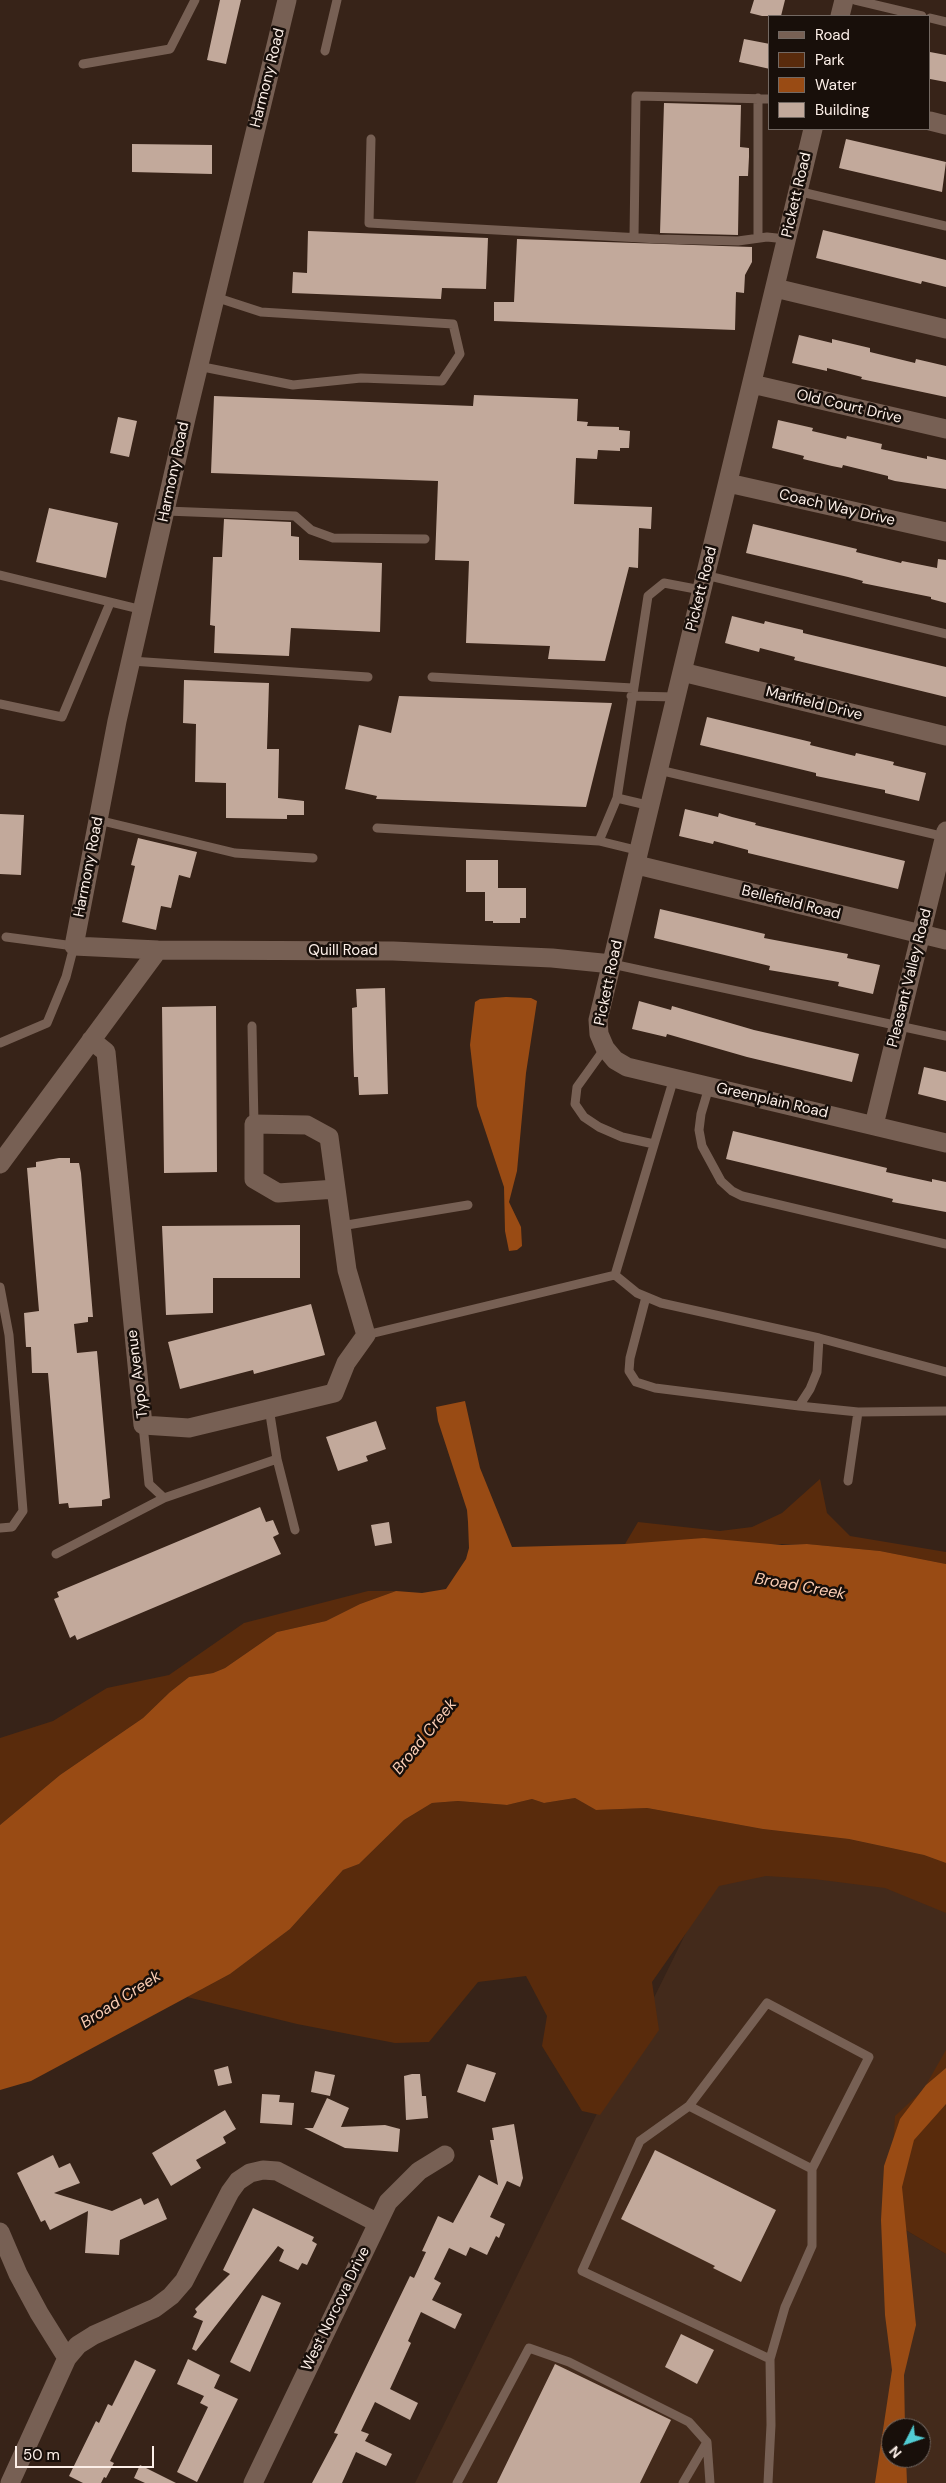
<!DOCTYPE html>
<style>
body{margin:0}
#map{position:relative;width:946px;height:2483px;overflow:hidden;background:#372318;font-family:"DM Sans",sans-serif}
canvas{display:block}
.legend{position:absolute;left:768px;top:15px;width:162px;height:115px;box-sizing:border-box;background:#180f0a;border:1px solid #736963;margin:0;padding:6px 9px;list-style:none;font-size:15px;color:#fcefe8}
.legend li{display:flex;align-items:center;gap:10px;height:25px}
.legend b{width:25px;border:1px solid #736963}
.north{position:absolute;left:881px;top:2418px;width:50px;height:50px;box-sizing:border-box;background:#180f0a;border:1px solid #736963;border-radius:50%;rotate:229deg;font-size:14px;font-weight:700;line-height:20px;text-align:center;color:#fcefe8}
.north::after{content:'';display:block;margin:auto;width:18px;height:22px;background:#51ccd3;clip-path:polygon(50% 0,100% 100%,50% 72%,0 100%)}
.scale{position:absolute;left:15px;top:2446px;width:139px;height:22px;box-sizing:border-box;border:2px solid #fcefe8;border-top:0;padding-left:6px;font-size:15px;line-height:18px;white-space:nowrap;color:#fcefe8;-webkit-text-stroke:4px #180f0a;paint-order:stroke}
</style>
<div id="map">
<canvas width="946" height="2483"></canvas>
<ul class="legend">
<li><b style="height:6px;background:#776054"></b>Road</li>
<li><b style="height:14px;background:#592b0c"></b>Park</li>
<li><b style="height:14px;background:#994b14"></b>Water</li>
<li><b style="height:14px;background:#c2a99b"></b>Building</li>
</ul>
<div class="north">N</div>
<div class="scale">50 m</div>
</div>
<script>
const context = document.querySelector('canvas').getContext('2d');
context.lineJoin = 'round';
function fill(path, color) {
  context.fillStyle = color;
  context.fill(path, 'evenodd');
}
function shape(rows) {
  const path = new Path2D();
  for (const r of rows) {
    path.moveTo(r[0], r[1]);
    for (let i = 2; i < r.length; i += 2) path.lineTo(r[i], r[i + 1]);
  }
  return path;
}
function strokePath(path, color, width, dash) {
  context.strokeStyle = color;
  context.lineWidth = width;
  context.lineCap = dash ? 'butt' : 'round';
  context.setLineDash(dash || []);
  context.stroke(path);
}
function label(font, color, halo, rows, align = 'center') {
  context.font = font + ' "DM Sans",sans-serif';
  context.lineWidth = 5;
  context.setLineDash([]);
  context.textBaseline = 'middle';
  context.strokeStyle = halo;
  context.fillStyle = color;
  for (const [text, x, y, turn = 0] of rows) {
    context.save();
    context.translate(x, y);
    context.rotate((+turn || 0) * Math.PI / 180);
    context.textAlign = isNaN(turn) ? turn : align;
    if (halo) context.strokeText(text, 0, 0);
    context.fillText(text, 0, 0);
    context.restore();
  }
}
fill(shape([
 [744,1815,946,1853,946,2069,889,2220,946,2254,946,2483,415,2483],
 [891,2428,921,2428,921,2458,891,2458]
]), '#432a1b');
fill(shape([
 [820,1479,827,1513,850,1536,946,1552,946,1564,880,1551,807,1544,625,1544,638,1522,720,1531,752,1527,782,1513],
 [368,1591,396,1591,360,1604,326,1621,277,1632,225,1668,213,1673,189,1677,170,1692,143,1718,60,1775,0,1825,0,1738,53,1721,107,1688,169,1675,244,1623],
 [575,1798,596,1810,647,1808,763,1829,849,1839,924,1855,946,1863,946,1913,885,1888,814,1879,766,1876,719,1886,652,1982,659,2030,600,2115,582,2111,542,2046,547,2016,526,1976,478,1982,429,2042,395,2043,297,2024,187,1997,230,1974,290,1929,343,1870,359,1864,404,1820,432,1803,458,1801,507,1805,532,1799,544,1803],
 [946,2050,946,2068,926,2085],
 [946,2069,946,2254,889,2220,895,2116]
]), '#592b0c');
fill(shape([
 [506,997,531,998,537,1001,526,1073,517,1171,509,1202,521,1227,522,1246,517,1250,509,1251,505,1231,504,1187,477,1106,470,1045,475,1002,480,999],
 [465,1401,480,1468,512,1547,625,1544,704,1538,782,1545,807,1544,880,1551,946,1564,946,1863,924,1855,849,1839,763,1829,647,1808,596,1810,575,1798,544,1803,532,1799,507,1805,458,1801,432,1803,404,1820,359,1864,343,1870,290,1929,230,1974,31,2081,0,2090,0,1825,60,1775,143,1718,170,1692,189,1677,213,1673,225,1668,277,1632,326,1621,360,1604,396,1591,422,1593,446,1589,466,1559,469,1548,468,1522,467,1510,438,1421,436,1407],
 [946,2068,946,2104,914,2140,902,2187,916,2325,904,2375,905,2428,891,2428,891,2458,906,2458,907,2483,875,2483,892,2370,885,2315,881,2220,884,2166,900,2119,926,2085]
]), '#994b14');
fill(shape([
 [220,0,241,0,226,64,207,60],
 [754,0,785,0,781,16,762,16,750,13],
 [744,39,770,44,770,69,739,62],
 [930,52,946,55,946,82,930,79],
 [664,103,741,105,740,147,749,148,749,157,748,176,739,176,738,235,660,233],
 [846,139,946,162,942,192,839,168],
 [132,144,212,145,212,174,132,172],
 [823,230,946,260,946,287,922,281,921,284,913,282,816,258],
 [308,231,488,238,486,289,442,288,441,299,292,293,293,272,307,273],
 [517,239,752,247,752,262,745,275,744,293,736,292,735,330,494,321,494,302,514,302],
 [799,335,832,343,832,339,870,348,870,352,915,363,916,359,946,366,946,397,861,379,862,377,827,368,827,371,792,363],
 [474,395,578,399,577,421,588,422,587,426,619,427,619,430,630,431,629,448,620,448,620,451,598,450,597,459,576,458,574,504,652,507,651,529,639,528,638,568,629,567,605,661,548,659,550,646,466,643,469,561,435,560,438,481,211,473,214,396,473,406],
 [118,417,137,421,129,457,110,453],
 [778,420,813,428,812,431,846,439,847,436,882,444,881,449,927,459,927,456,946,460,946,489,895,481,888,479,888,476,843,465,842,468,832,466,803,459,804,456,772,448],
 [49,508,118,523,106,578,36,562],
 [224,519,291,522,291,536,299,537,299,560,382,563,380,632,291,628,289,656,214,653,215,626,210,625,213,557,222,557],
 [753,524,857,549,856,552,901,563,902,561,937,568,938,559,946,560,946,603,931,599,931,597,862,583,863,581,848,577,746,553],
 [732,616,764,624,765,621,773,623,803,630,803,633,946,667,946,697,794,660,795,657,760,648,759,652,725,643],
 [184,680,269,683,267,749,279,749,278,798,304,801,304,815,287,815,287,819,226,818,226,783,195,782,196,724,183,723],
 [399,696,612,703,586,807,376,799,377,796,345,789,359,725,391,733],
 [707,717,811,742,810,745,855,756,856,753,894,762,893,765,926,773,919,801,885,793,885,790,816,776,816,773,700,745],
 [685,809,718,817,719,813,732,817,756,823,755,825,905,861,898,889,748,853,748,850,714,841,713,844,679,836],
 [0,814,24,815,21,875,0,874],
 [138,838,197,852,190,878,179,875,171,908,161,906,156,930,122,922,135,866,131,865],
 [466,860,498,860,498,888,526,888,526,918,520,918,520,923,493,923,493,921,485,921,485,892,466,892],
 [660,909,765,934,764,938,848,954,847,958,880,965,873,994,838,986,839,982,769,970,770,966,654,938],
 [385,988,388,1094,359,1095,358,1077,354,1077,353,1049,352,1008,357,1007,356,989],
 [639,1001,671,1010,672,1006,754,1030,859,1054,852,1082,747,1057,667,1034,666,1037,632,1029],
 [216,1006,217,1172,164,1173,162,1007],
 [924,1067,946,1072,946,1101,918,1094],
 [733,1131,887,1168,886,1172,932,1182,932,1179,946,1182,946,1212,892,1202,893,1199,726,1159],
 [59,1158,70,1158,70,1163,79,1163,81,1173,93,1317,88,1317,88,1322,74,1324,77,1353,97,1351,110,1498,102,1500,102,1506,69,1508,68,1503,59,1504,48,1373,32,1373,31,1347,26,1347,24,1313,39,1311,27,1168,36,1167,36,1162],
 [300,1225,300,1278,213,1278,213,1313,166,1315,162,1226],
 [311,1304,325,1355,254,1374,253,1370,180,1389,168,1342],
 [376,1421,386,1449,366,1456,368,1461,338,1471,326,1437],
 [260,1507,266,1522,273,1520,279,1534,273,1537,281,1554,77,1640,75,1635,70,1638,54,1599,59,1597,57,1592],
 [389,1522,392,1543,375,1546,371,1525],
 [467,2064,496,2073,485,2102,457,2092],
 [228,2066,232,2083,218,2086,214,2070],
 [315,2071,335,2075,330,2096,311,2092],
 [412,2074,420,2074,422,2096,426,2096,428,2118,406,2120,404,2076],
 [262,2094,280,2095,279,2102,294,2103,292,2125,260,2123],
 [327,2098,349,2108,341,2127,385,2125,400,2129,398,2152,345,2148,304,2128,313,2128],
 [225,2110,236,2129,223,2137,226,2143,196,2160,201,2168,171,2186,152,2153],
 [514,2124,523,2178,520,2187,507,2181,490,2217,505,2224,499,2238,496,2236,487,2255,470,2247,466,2256,449,2248,434,2279,441,2283,432,2300,462,2314,455,2329,421,2312,408,2341,411,2343,390,2389,418,2403,410,2420,375,2402,361,2431,369,2434,365,2441,392,2454,386,2466,356,2452,342,2483,312,2483,338,2434,334,2433,410,2276,414,2278,426,2252,422,2251,438,2216,453,2223,479,2175,498,2185,490,2140,494,2140,492,2128],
 [655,2150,776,2210,741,2282,713,2268,715,2266,621,2219],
 [53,2155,59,2168,70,2163,80,2183,54,2193,112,2211,141,2198,144,2205,158,2198,167,2219,120,2240,119,2255,85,2253,88,2211,50,2230,45,2220,41,2222,17,2173],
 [253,2208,314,2237,312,2241,317,2244,307,2265,302,2263,298,2270,279,2261,284,2250,278,2246,196,2351,192,2349,203,2321,193,2317,197,2312,195,2309,230,2274,223,2270],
 [262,2295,281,2303,250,2372,230,2362],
 [681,2334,714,2350,697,2384,665,2367],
 [188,2359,220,2375,214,2388,238,2399,197,2482,177,2472,208,2407,200,2403,204,2396,177,2384],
 [135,2360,156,2370,110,2461,114,2463,106,2478,104,2477,101,2483,83,2483,69,2476,96,2421,99,2423,108,2404,112,2406],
 [555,2364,671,2420,640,2483,497,2483],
 [140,2465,176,2483,145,2483,134,2478]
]), '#c2a99b');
strokePath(shape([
 [855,0,922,16],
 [930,18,946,22],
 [325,51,337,0],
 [83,64,170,49,195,0],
 [758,98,758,238],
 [371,139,369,223,659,239,738,241,767,237,786,239],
 [797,191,946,226],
 [634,237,636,96,770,99],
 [198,366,293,385,361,378,442,381,460,354,453,324,261,312,215,297],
 [166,511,295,516,311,530,333,538,425,539],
 [0,575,143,610],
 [705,575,946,634],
 [131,661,368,677],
 [432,677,633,688],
 [631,696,676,697],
 [0,704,62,717,110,603],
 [659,770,946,837],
 [617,798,651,806],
 [98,820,235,853,313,858],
 [377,828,599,841,640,851],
 [599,841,617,798,648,596,664,583,701,590],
 [612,964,946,1036],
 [252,1026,254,1124],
 [0,1043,47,1023,66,977,74,946,6,937],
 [605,1048,577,1087,575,1104,584,1117,599,1127,622,1137,654,1144],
 [709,1087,701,1114,699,1130,702,1146,721,1181,732,1191,742,1196,946,1244],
 [341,1226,468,1205],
 [615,1275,637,1293,661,1303,819,1338,946,1372],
 [0,1287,9,1335,23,1511,12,1527,0,1528],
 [646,1297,630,1358,629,1371,636,1382,655,1388,799,1406,858,1412,946,1411],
 [366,1335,615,1275,674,1078],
 [799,1406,810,1389,817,1372,819,1338],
 [143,1425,149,1484,164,1498,277,1459,269,1408],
 [277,1459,295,1530],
 [848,1481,858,1412],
 [56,1554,164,1498],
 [689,2106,812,2169],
 [457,2483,529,2348,569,2362,689,2422,707,2442],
 [683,2483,707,2442,710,2483],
 [768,2483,771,2425,770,2359,785,2307,812,2246,812,2169,869,2057,767,2003,689,2106,640,2141,582,2271,770,2359]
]), '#776054', 9);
strokePath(shape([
 [287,0,187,414,117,721,74,946,158,950,393,951,552,958,612,964],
 [840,16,844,0],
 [930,121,946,125],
 [813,129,598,1020,599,1034,605,1048,615,1060,627,1067,946,1143],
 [775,288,946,329],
 [752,384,946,429],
 [728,483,946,532],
 [682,672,946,736],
 [637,865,946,940],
 [91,1040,106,1052,143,1425,189,1428,334,1393,346,1363,366,1335,347,1270,329,1137,307,1125,254,1124,254,1179,278,1193,336,1189],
 [874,1125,946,831],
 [0,1164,158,950],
 [0,2232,18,2274,39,2313,67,2358],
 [10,2483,67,2358,78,2345,94,2335,155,2308,171,2296,184,2281,230,2192,238,2181,250,2173,263,2170,277,2171,378,2223],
 [253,2483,388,2202,419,2171,445,2155]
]), '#776054', 19);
label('15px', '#fcefe8', '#180f0a', [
 ["Harmony Road",268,78,-76],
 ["Pickett Road",797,195,-77],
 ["Old Court Drive",849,407,13],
 ["Harmony Road",174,472,-78],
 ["Coach Way Drive",837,508,13],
 ["Pickett Road",702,589,-76],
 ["Marlfield Drive",814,704,14],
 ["Harmony Road",89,867,-79],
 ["Bellefield Road",791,903,14],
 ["Quill Road",343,951],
 ["Pleasant Valley Road",910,978,-76],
 ["Pickett Road",609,983,-78],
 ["Greenplain Road",772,1101,13],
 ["Typo Avenue",138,1374,-97],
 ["West Norcova Drive",336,2309,-64]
]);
label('italic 16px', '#fbceb5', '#180f0a', [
 ["Broad Creek",800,1587,10],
 ["Broad Creek",425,1737,-51],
 ["Broad Creek",121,2000,-33]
]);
</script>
